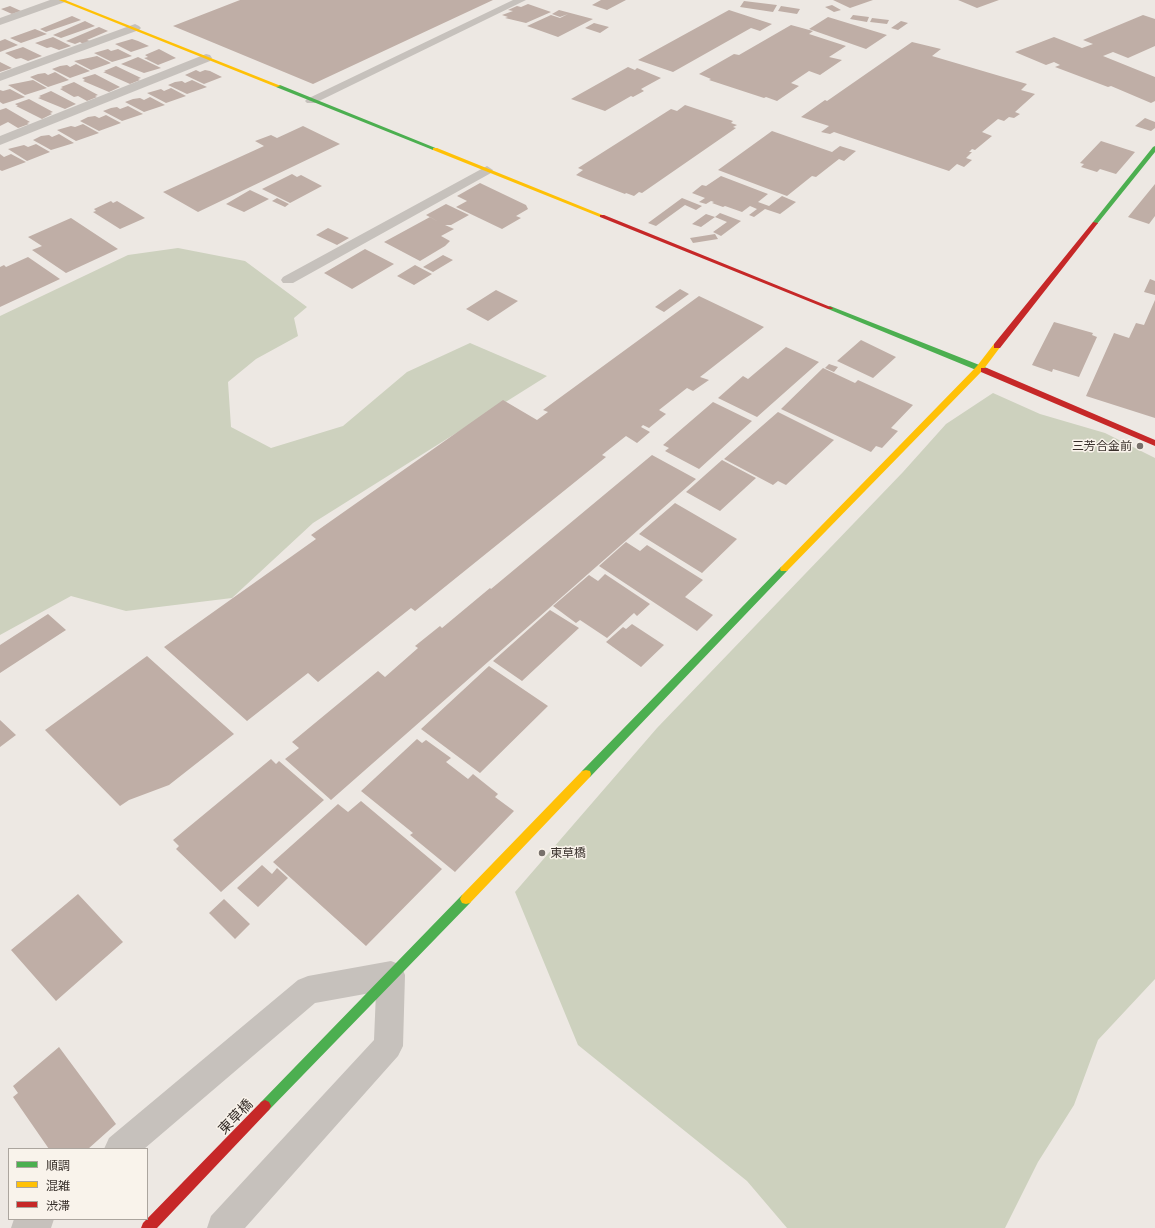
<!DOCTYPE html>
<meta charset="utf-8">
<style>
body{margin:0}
#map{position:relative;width:1155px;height:1228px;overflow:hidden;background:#ede8e3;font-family:Figtree,"Noto Sans JP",sans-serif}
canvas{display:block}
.legend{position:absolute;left:8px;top:1148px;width:140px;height:72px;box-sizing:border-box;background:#f9f3eb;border:1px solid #aba59e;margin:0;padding:5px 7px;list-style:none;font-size:12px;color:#372f2a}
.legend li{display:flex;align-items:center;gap:8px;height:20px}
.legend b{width:20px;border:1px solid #aba59e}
</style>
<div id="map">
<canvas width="1155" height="1228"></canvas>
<ul class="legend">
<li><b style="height:5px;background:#4caf50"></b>順調</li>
<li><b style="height:5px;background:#ffc107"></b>混雑</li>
<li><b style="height:5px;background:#c62828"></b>渋滞</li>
</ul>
</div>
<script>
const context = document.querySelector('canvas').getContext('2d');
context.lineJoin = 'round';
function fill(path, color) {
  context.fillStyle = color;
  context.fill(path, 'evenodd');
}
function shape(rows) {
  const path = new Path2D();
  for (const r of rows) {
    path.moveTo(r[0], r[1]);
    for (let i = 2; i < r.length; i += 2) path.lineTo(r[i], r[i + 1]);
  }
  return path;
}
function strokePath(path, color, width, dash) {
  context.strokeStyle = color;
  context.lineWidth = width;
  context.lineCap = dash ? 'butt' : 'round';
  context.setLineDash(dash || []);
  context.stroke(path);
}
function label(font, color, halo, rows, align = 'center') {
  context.font = font + ' Figtree,"Noto Sans JP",sans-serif';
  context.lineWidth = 3;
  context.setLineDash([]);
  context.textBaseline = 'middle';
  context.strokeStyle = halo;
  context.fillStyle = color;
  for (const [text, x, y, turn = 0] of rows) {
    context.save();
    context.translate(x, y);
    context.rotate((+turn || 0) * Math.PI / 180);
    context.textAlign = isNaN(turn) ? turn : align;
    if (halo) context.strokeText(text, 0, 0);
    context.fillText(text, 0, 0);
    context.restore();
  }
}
fill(shape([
 [178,248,245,261,307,307,294,318,298,336,256,359,228,382,231,427,271,448,343,426,407,372,470,343,547,376,313,523,232,598,126,611,71,596,0,635,0,316,128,255],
 [993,393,1040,414,1105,433,1155,458,1155,979,1098,1040,1074,1105,1038,1162,1005,1228,787,1228,747,1181,578,1045,515,892,657,728,903,472,946,424]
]), '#cdd1be');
fill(shape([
 [240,0,493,0,313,84,173,26],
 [601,0,626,0,607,10,592,5],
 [833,0,873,0,850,8],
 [958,0,999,0,977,8],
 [744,1,777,5,773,12,740,7],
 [528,4,551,12,526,23,505,18,508,17,502,15,513,11,508,10,517,6,521,7],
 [832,5,841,10,834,12,825,7],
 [10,6,21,11,12,14,1,9],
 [781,6,800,9,797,14,778,11],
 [559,10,593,19,558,37,527,26,551,15,560,18,568,14,560,17,552,14],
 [729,10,772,24,760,31,751,28,673,72,638,60],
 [853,15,869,17,867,22,850,19],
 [1143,15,1155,19,1155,46,1128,58,1113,52,1103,56,1155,77,1155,101,1151,103,1111,86,1108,87,1055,67,1060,65,1054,62,1046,65,1015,52,1054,37,1082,48,1093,44,1083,40],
 [72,16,81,20,46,32,40,29],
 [828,17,887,35,866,49,809,29],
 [872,18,889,20,887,24,870,22],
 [85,21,95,26,61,38,53,35],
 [901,21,908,23,898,30,891,28],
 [594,23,609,27,600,33,585,28],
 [791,25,813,31,809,34,846,46,829,57,842,60,820,75,809,71,791,83,799,86,777,101,766,97,764,98,709,80,711,79,699,74,734,54,739,55],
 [99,27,108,31,87,40,90,41,83,44,80,42,75,44,66,41],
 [35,29,47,34,21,43,10,38],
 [53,37,71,46,59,50,51,47,47,48,35,43],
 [5,39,18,45,0,52,0,41],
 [132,39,138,41,149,46,131,52,115,44],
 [912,42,941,49,932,56,1027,84,1021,90,1035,94,1015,112,1020,114,1014,118,1009,117,1004,121,998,119,982,132,992,136,975,150,972,149,969,152,972,152,966,158,972,160,964,167,957,164,949,171,834,132,830,134,821,132,829,126,801,117,825,100,827,101],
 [23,47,42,56,28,61,21,58,16,59,5,53],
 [108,49,111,51,118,49,132,56,112,62,94,53],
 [159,49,176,58,158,65,144,58,148,57,145,55],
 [97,56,111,63,91,70,74,61],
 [138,57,161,68,144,73,121,64],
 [0,62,12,68,0,72],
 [76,64,90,71,70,78,52,69,60,66,67,65,70,67],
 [116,66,141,78,138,79,140,80,130,84,103,72,106,72,104,71],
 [628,67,635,70,637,68,661,78,641,89,644,91,633,97,631,96,605,111,571,99],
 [196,70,200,72,205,70,210,71,222,77,204,84,185,75],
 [55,72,69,80,48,87,30,77,38,74,45,73,48,75],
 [95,74,120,87,109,92,83,81,85,80,82,78],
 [33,80,47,88,25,95,8,85],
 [192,80,207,87,187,94,168,85,175,82,182,81,185,83],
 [74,82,98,95,95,96,97,97,87,101,78,96,74,97,60,89,63,88,61,87],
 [171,88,186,96,166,103,147,93,161,89,164,91],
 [10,89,25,97,3,104,0,102,0,90,3,91],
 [51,91,76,104,65,109,38,98,41,97,39,96],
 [150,97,165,105,144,112,125,102,133,99,140,98,144,100],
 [29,99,53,112,50,113,52,114,42,119,16,106,18,106,15,104],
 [685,105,733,121,731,123,737,125,733,127,736,128,642,193,639,192,634,196,626,193,625,194,576,175,583,170,578,168,671,109,677,111],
 [128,106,143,114,122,121,103,111,111,108,117,107,120,109],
 [6,108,30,122,27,123,29,124,18,128,8,122,0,126,0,110],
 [106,115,121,123,99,131,80,121,88,117,95,116,99,118],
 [1145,118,1155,122,1155,128,1151,131,1135,126],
 [83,124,99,133,76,141,57,130,71,126,75,127],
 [303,126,340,144,198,212,163,192,264,146,255,141,271,135,277,138],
 [772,131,832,152,840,146,856,151,844,161,839,159,816,177,812,176,787,196,718,170],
 [59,134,74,143,51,150,33,140,41,136,49,135,52,137],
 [1101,141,1135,152,1116,174,1100,169,1097,172,1081,167,1084,164,1080,163],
 [36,144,50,152,27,161,8,149,24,145,28,147],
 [0,154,4,157,11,154,26,162,2,171,0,170],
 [292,174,297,177,301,175,322,186,290,203,262,189],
 [721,176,768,194,758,202,769,206,782,196,796,202,780,214,765,209,754,217,749,215,757,209,750,206,742,212,725,206,723,207,712,203,714,202,711,201,706,204,699,202,705,198,692,193,702,185,706,186],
 [480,183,526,205,528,209,516,216,521,218,502,229,456,207,467,201,457,196],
 [1155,184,1155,216,1149,224,1128,217],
 [250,190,269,199,244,212,226,204],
 [277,198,289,204,285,207,272,201],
 [682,198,702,206,696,210,685,205,656,226,648,223],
 [111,201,113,203,117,201,145,218,120,229,93,212,96,211,94,209],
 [446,204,469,215,451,225,445,225,454,229,441,236,450,241,445,246,420,261,384,242,430,217,439,222,426,215],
 [720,213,741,221,721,236,713,232,727,222,715,217],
 [706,214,715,217,701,227,692,224],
 [71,218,118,249,66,273,32,250,42,246,28,237],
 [328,228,349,238,337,245,316,235],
 [715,234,718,239,693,243,690,238],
 [365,249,394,264,352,289,324,273],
 [443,255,453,260,433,272,423,267],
 [28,257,60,279,0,307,0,267,4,265,6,267],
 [415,265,432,274,414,285,397,276],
 [1150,279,1155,281,1155,295,1144,292],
 [680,289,689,294,664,312,655,307],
 [496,290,518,301,488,321,466,309],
 [699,296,764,327,700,377,709,380,693,391,687,388,659,410,666,414,649,428,643,425,641,427,650,432,637,443,626,436,602,455,606,457,415,611,411,608,318,682,308,673,247,721,164,647,316,539,311,535,503,400,537,420,548,412,543,410],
 [1155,300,1155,418,1086,396,1114,333,1129,338,1136,323,1144,325],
 [1054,322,1093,333,1092,335,1097,337,1079,377,1053,369,1052,372,1032,365],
 [861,340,896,357,873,378,837,361],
 [786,347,819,362,757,417,718,398,743,376,748,379],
 [829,364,838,367,834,372,825,368],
 [823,368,855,383,858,380,913,405,891,428,898,431,882,448,876,446,871,452,781,409],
 [713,402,752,421,699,469,665,451,669,448,663,445],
 [778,412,834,440,786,485,778,481,773,485,724,459],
 [652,455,696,479,331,800,285,759,299,748,292,742,378,671,385,677,418,648,415,646,440,626,442,628,490,588,491,589],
 [722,460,756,478,720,511,686,492],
 [675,503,737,539,702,573,639,534],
 [626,542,640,551,647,545,703,580,685,597,713,615,697,631,599,566],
 [605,574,650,604,637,616,634,613,607,638,580,620,576,623,553,606,589,575,598,581],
 [550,610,579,628,522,681,493,661],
 [48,614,66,630,0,673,0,645],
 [632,624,664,645,641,667,606,642,623,627,626,629],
 [147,656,234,734,169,785,129,800,120,806,45,730],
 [489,666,548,706,480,773,421,729],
 [0,720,16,735,0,747],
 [417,739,422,743,426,740,451,758,446,762,468,779,473,774,498,794,495,797,514,811,455,872,410,835,413,833,361,791],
 [271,759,276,764,279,761,324,800,221,892,176,849,179,846,173,840],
 [361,801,442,869,366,946,273,862,338,804,348,812],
 [262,865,272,874,277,868,288,878,258,907,237,888],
 [78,894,123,942,56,1001,11,950],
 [224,899,250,924,235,939,209,913],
 [59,1047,116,1124,88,1149,49,1149,13,1097,18,1093,13,1086]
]), '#bfaea6');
fill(shape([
 [513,0,526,0,315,103,307,103,305,101,307,99,513,0],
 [487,166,493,170,491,173,293,283,283,283,281,280,283,277,487,166]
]), '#c6c1bc');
fill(shape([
 [50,0,67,0,65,2,0,25,0,18,50,0],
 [135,24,139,26,141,28,139,30,0,81,0,73,135,24],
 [206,54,210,55,212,58,210,61,0,145,0,136,206,54],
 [391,961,401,965,405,975,403,1046,398,1056,245,1228,207,1228,211,1216,374,1040,376,992,315,1003,144,1149,104,1149,109,1138,298,980,308,976,391,961],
 [14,1219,54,1219,51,1228,11,1228,14,1219]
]), '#c6c1bc');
fill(shape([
 [276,85,280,85,438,149,433,150,276,87,276,85],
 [1155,146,1155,152,1097,224,1093,224,1093,222,1153,147,1155,146],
 [830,306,987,368,988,370,984,372,981,372,828,309,828,307,830,306],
 [784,566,788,569,787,571,590,777,586,778,582,777,581,774,582,771,781,567,784,566],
 [466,894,470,895,472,899,470,903,269,1110,265,1112,261,1110,259,1106,261,1102,462,895,466,894]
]), '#4caf50');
fill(shape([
 [59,0,65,0,281,86,276,87,59,0],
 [433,148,437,148,605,216,600,217,433,150,433,148],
 [994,344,997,344,1001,346,983,370,787,571,781,571,780,569,781,567,977,366,994,344],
 [586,770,590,771,591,774,590,777,470,903,466,904,462,903,460,899,462,895,582,771,586,770]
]), '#ffc107');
fill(shape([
 [600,215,604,215,833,308,832,309,828,309,600,217,600,215],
 [1093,222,1098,223,1000,348,994,348,994,344,1093,222],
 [981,368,987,368,1155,440,1155,446,981,372,981,368],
 [265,1100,269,1102,271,1106,269,1110,157,1228,141,1228,143,1223,261,1102,265,1100]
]), '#c62828');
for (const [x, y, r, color] of [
 [1140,446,4,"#77706b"],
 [542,853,4,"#77706b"]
]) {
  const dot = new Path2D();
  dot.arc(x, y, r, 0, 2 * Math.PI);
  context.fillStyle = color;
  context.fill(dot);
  strokePath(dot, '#f9f3eb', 1.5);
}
label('12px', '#372f2a', '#f9f3eb', [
 ["三芳合金前",1132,446],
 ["東草橋",550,853,"left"]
], 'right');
label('14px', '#372f2a', '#f9f3eb', [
 ["東草橋",236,1117,-46]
]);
</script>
